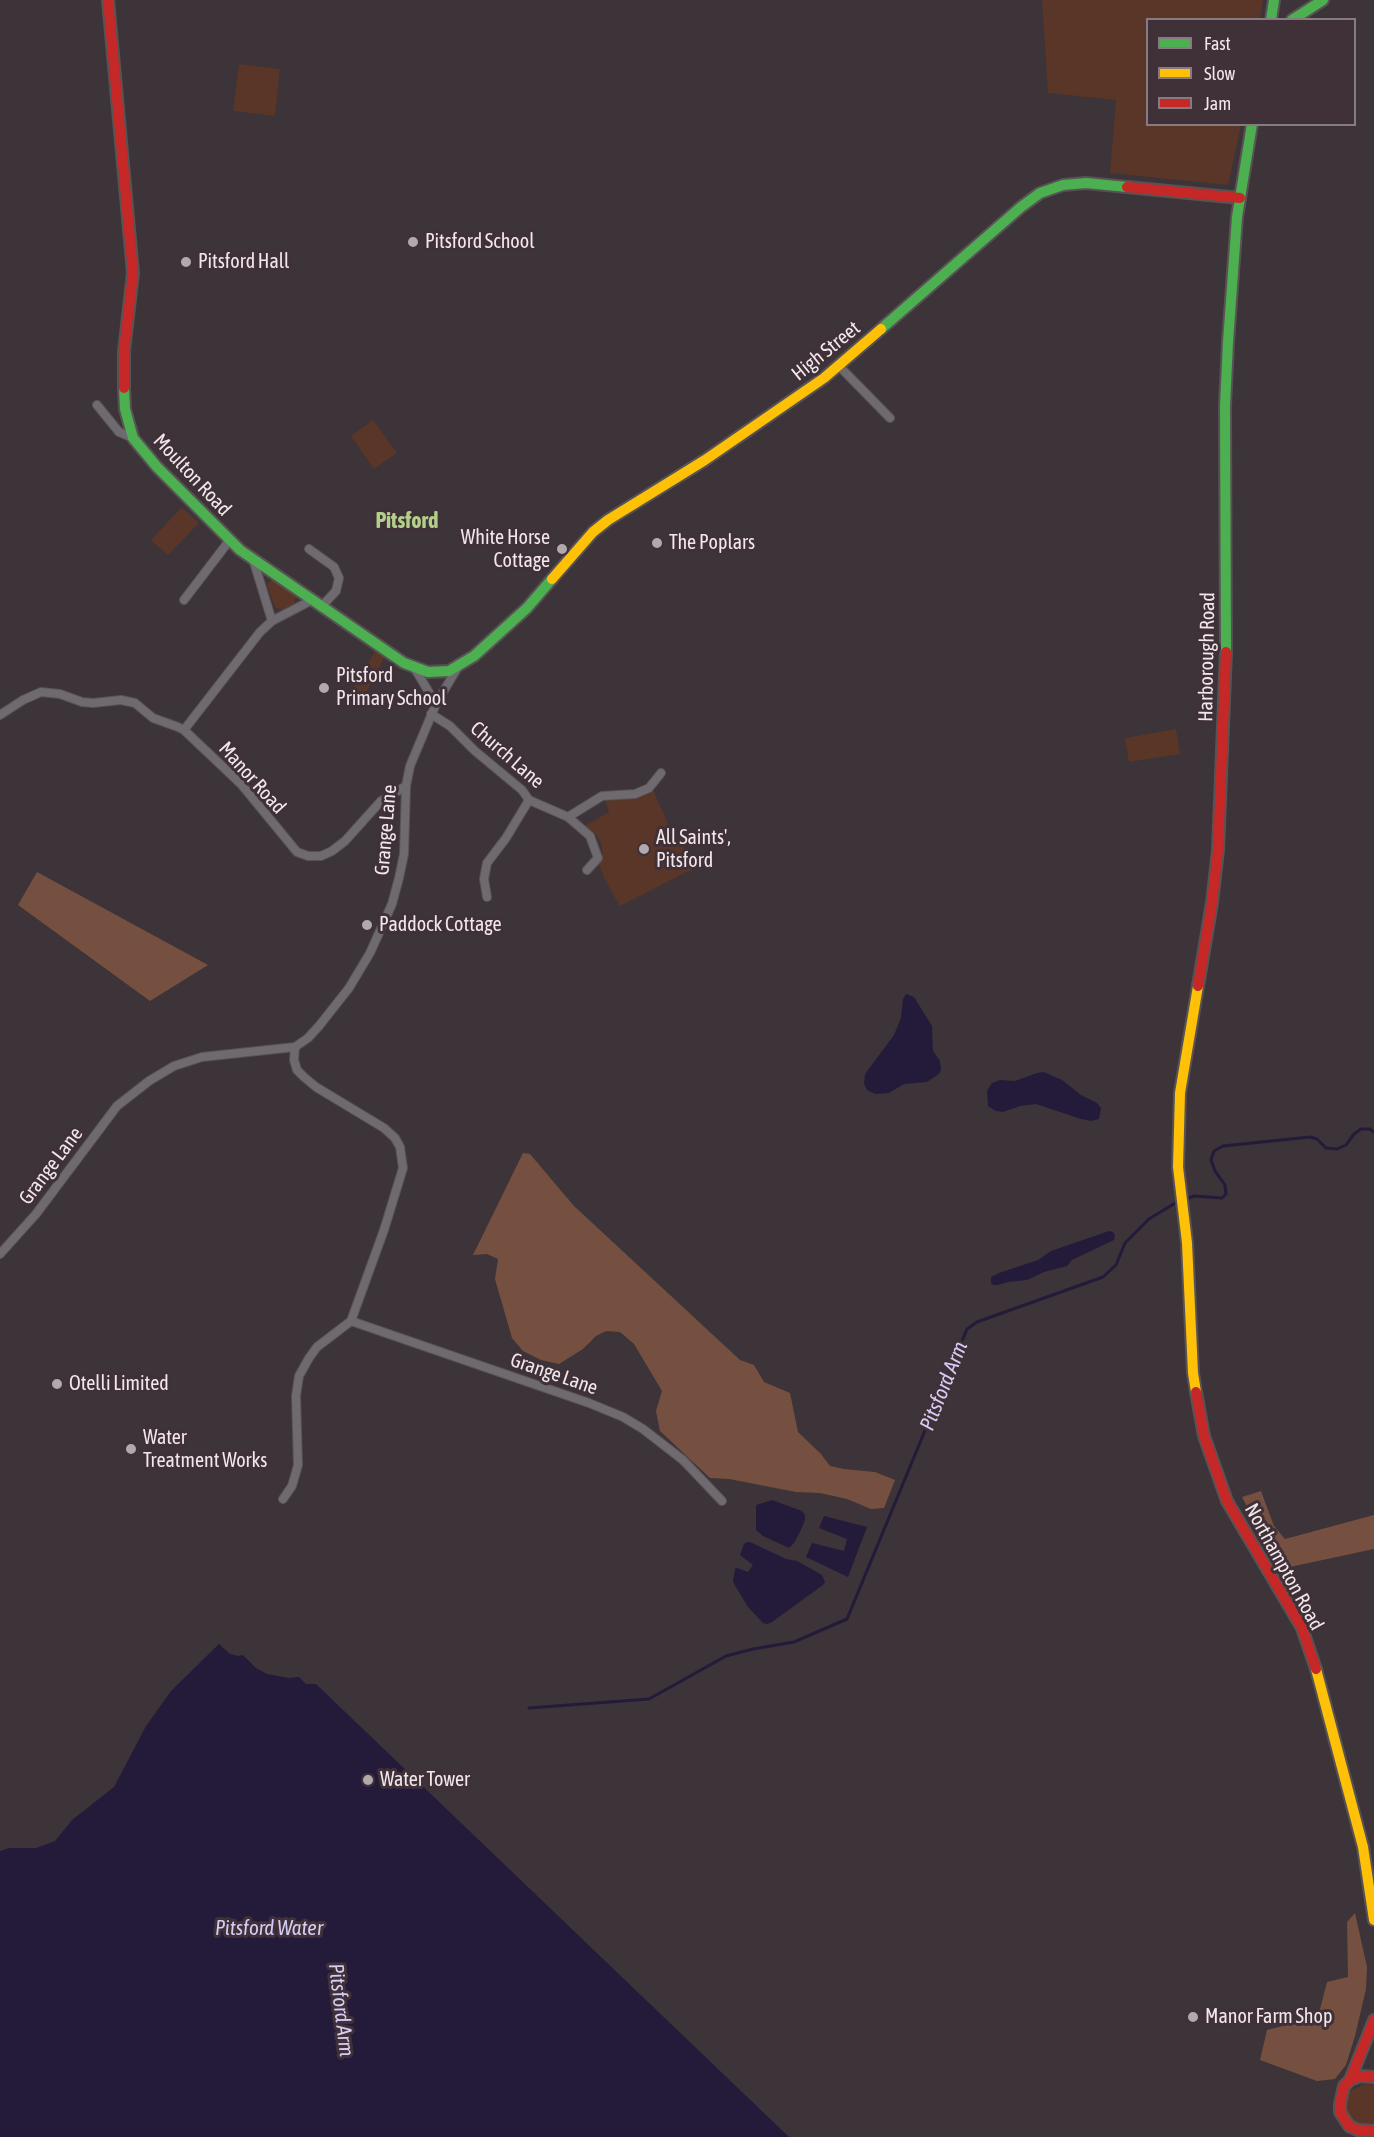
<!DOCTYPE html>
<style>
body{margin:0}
#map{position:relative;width:1374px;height:2137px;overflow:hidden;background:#3c3438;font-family:"Asap Condensed",sans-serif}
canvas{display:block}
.legend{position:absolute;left:1146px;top:18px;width:210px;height:108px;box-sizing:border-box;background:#403138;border:2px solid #877a80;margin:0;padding:8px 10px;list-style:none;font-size:18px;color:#f1e8ec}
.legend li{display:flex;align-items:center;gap:12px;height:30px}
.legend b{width:30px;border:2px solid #877a80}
</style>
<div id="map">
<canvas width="1374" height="2137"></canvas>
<ul class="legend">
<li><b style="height:8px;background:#4caf50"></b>Fast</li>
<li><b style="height:8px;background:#ffc107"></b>Slow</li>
<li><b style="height:8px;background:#c62828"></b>Jam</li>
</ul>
</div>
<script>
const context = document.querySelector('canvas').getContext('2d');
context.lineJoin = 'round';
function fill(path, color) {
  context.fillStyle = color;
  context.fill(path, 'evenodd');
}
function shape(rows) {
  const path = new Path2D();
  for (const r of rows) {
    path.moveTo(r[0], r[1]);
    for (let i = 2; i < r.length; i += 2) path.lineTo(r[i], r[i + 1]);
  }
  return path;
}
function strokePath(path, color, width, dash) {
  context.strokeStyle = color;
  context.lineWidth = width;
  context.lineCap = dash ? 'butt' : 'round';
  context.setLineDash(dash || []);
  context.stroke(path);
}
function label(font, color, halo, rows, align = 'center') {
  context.font = font + ' "Asap Condensed",sans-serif';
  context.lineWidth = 6;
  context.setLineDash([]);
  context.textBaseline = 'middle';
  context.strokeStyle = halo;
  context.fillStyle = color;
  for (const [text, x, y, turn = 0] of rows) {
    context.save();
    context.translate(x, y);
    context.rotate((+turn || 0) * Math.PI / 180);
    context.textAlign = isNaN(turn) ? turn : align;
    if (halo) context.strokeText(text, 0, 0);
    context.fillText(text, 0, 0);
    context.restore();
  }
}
fill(shape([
 [1042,0,1263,0,1260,19,1148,20,1148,124,1241,125,1228,185,1110,173,1116,100,1048,93],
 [239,64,280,69,275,116,233,111],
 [373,420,397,453,374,469,351,436],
 [182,507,199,523,168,555,151,540],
 [273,579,294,593,296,597,294,604,282,610,275,607,267,585,269,582],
 [376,650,385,656,364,697,352,690],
 [1176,729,1180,754,1129,762,1125,738],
 [653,790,668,824,697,867,620,906,605,880,599,865,603,854,600,840,594,832,583,827,609,812,605,801,635,798],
 [1366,2084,1374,2085,1374,2125,1356,2124,1346,2111,1348,2095,1351,2090]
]), '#593627');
fill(shape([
 [37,872,208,965,150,1001,18,905],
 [523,1153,530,1154,574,1206,740,1360,754,1365,764,1382,790,1393,798,1432,821,1454,830,1466,844,1469,875,1472,895,1480,884,1508,871,1509,847,1499,820,1493,796,1492,729,1479,710,1478,660,1431,656,1411,662,1391,634,1344,620,1332,606,1331,596,1336,583,1349,559,1364,541,1360,523,1351,512,1338,495,1279,498,1259,487,1254,473,1255],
 [1261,1491,1274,1526,1285,1539,1374,1515,1374,1549,1285,1568,1256,1524,1242,1497],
 [1355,1913,1367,1967,1366,1989,1355,2036,1346,2065,1335,2079,1317,2081,1260,2060,1267,2030,1318,2017,1327,1982,1348,1977,1347,1922]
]), '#755040');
fill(shape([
 [906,994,914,997,932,1026,933,1051,940,1061,941,1069,939,1074,927,1082,904,1084,889,1093,875,1094,867,1090,864,1084,865,1074,894,1035,901,1018,903,999],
 [1044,1072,1062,1080,1081,1095,1097,1103,1101,1108,1099,1119,1091,1121,1081,1119,1036,1104,1020,1106,1003,1112,996,1111,988,1106,987,1091,992,1083,1000,1080,1015,1081,1037,1073],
 [1109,1231,1113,1232,1115,1235,1114,1240,1072,1260,1067,1266,1044,1272,1027,1280,1008,1282,998,1285,993,1285,991,1283,991,1277,999,1273,1038,1260,1051,1251],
 [772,1500,802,1511,805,1515,805,1520,800,1532,794,1543,789,1548,763,1536,756,1530,756,1505],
 [824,1516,867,1527,848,1577,806,1557,812,1543,844,1551,847,1539,819,1528],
 [747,1542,750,1542,786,1559,797,1561,822,1575,825,1582,823,1585,772,1622,767,1624,763,1623,748,1607,733,1582,735,1569,737,1568,748,1572,753,1565,740,1555,744,1544],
 [219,1644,230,1654,238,1656,243,1655,256,1668,267,1674,289,1678,299,1677,306,1684,316,1684,789,2137,0,2137,0,1851,9,1848,36,1848,55,1841,72,1820,114,1787,146,1726,171,1691]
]), '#241b3a');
strokePath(shape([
 [1186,1199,1194,1196,1222,1198,1226,1194,1225,1185,1215,1171,1211,1160,1214,1151,1223,1146,1310,1137,1317,1139,1326,1148,1337,1149,1346,1145,1354,1134,1361,1129,1370,1129,1374,1132],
 [529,1708,649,1699,726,1656,753,1649,794,1642,847,1619,967,1329,977,1322,1103,1277,1116,1265,1125,1243,1149,1219,1177,1202]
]), '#241b3a', 3);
const street = shape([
 [839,366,890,418],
 [97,405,119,432,133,438],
 [309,549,334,567,339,578,336,591,321,607],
 [253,559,272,621],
 [184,600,229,541],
 [415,669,436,704],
 [431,714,450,726,475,751,522,790,529,800,568,817,590,836,598,858,587,870],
 [0,715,23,700,41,692,60,694,82,702,93,703,121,700,135,703,153,718,178,727,184,730,241,784,297,852,308,856,321,856,332,851,345,841,381,801,406,786],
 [184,730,260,632,272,621,312,600],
 [568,817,602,796,635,794,649,788,661,773],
 [487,897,484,879,487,863,506,838,529,800],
 [0,1254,36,1214,117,1106,149,1081,174,1066,202,1057,295,1047,308,1038,319,1026,349,988,370,953,392,904,399,878,404,854,406,786,410,766,436,704,458,667],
 [351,1321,589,1403,623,1417,643,1429,683,1460,722,1501],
 [283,1499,292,1486,298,1465,296,1396,299,1376,309,1358,317,1347,351,1321,384,1230,403,1168,400,1147,395,1138,384,1128,316,1087,304,1077,297,1070,294,1060,295,1047]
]);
const fast = shape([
 [1271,20,1274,0],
 [1292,20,1323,0],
 [881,329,1021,207,1040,193,1063,185,1086,183,1127,187],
 [124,388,125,409,133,438,157,467,240,550,404,663,428,672,449,671,474,656,527,608,552,579],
 [1226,652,1225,406,1228,342,1237,217,1252,124]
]);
const slow = shape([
 [552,579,593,532,608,520,705,460,824,378,881,329],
 [1196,1392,1193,1373,1187,1243,1178,1167,1180,1093,1198,986],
 [1316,1669,1363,1847,1374,1920]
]);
const jam = shape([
 [108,0,133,273,124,351,124,388],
 [1127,187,1240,198],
 [1198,986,1212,903,1218,850,1226,652],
 [1196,1392,1204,1436,1227,1501,1302,1628,1316,1669],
 [1374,2077,1360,2076,1350,2080,1344,2086,1340,2104,1340,2112,1349,2126,1358,2130,1374,2131],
 [1350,2080,1374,2020]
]);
strokePath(street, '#585255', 10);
strokePath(fast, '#585255', 14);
strokePath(slow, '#585255', 14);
strokePath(jam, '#585255', 14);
strokePath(street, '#6f6a6f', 8);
strokePath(fast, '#4caf50', 10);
strokePath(slow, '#ffc107', 10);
strokePath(jam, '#c62828', 10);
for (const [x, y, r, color] of [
 [413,242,6,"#b2a9ad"],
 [186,262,6,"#b2a9ad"],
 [657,543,6,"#b2a9ad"],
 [562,549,6,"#b2a9ad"],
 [324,688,6,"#b2a9ad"],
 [644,849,6,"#b2a9ad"],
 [367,925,6,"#b2a9ad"],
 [57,1384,6,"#b2a9ad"],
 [131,1449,6,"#b2a9ad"],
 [368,1780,6,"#b2a9ad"],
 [1193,2017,6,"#b2a9ad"]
]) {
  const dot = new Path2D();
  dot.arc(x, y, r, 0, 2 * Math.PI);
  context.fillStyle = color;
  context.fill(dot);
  strokePath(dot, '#403138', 2);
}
label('20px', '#f1e8ec', '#403138', [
 ["Pitsford School",425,242],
 ["Pitsford Hall",198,262],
 ["White Horse",550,538,"right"],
 ["Cottage",550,561,"right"],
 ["The Poplars",669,543],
 ["Pitsford",336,676],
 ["Primary School",336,699],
 ["All Saints',",656,838],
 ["Pitsford",656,861],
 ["Paddock Cottage",379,925],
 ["Otelli Limited",69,1384],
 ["Water",143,1438],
 ["Treatment Works",143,1461],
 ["Water Tower",380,1780],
 ["Manor Farm Shop",1205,2017]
], 'left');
label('20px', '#f1e8ec', '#403138', [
 ["High Street",826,351,-39],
 ["Moulton Road",192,475,47],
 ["Harborough Road",1207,657,-89],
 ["Church Lane",507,755,41],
 ["Manor Road",252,778,48],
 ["Grange Lane",386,830,-85],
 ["Grange Lane",51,1166,-53],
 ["Grange Lane",554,1374,19],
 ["Northampton Road",1284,1567,61]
]);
label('italic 21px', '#d4ccf5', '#403138', [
 ["Pitsford Arm",944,1386,-68],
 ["Pitsford Water",269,1928],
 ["Pitsford Arm",341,2010,83]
]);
label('bold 22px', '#b2d089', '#403138', [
 ["Pitsford",407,521]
]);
</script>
